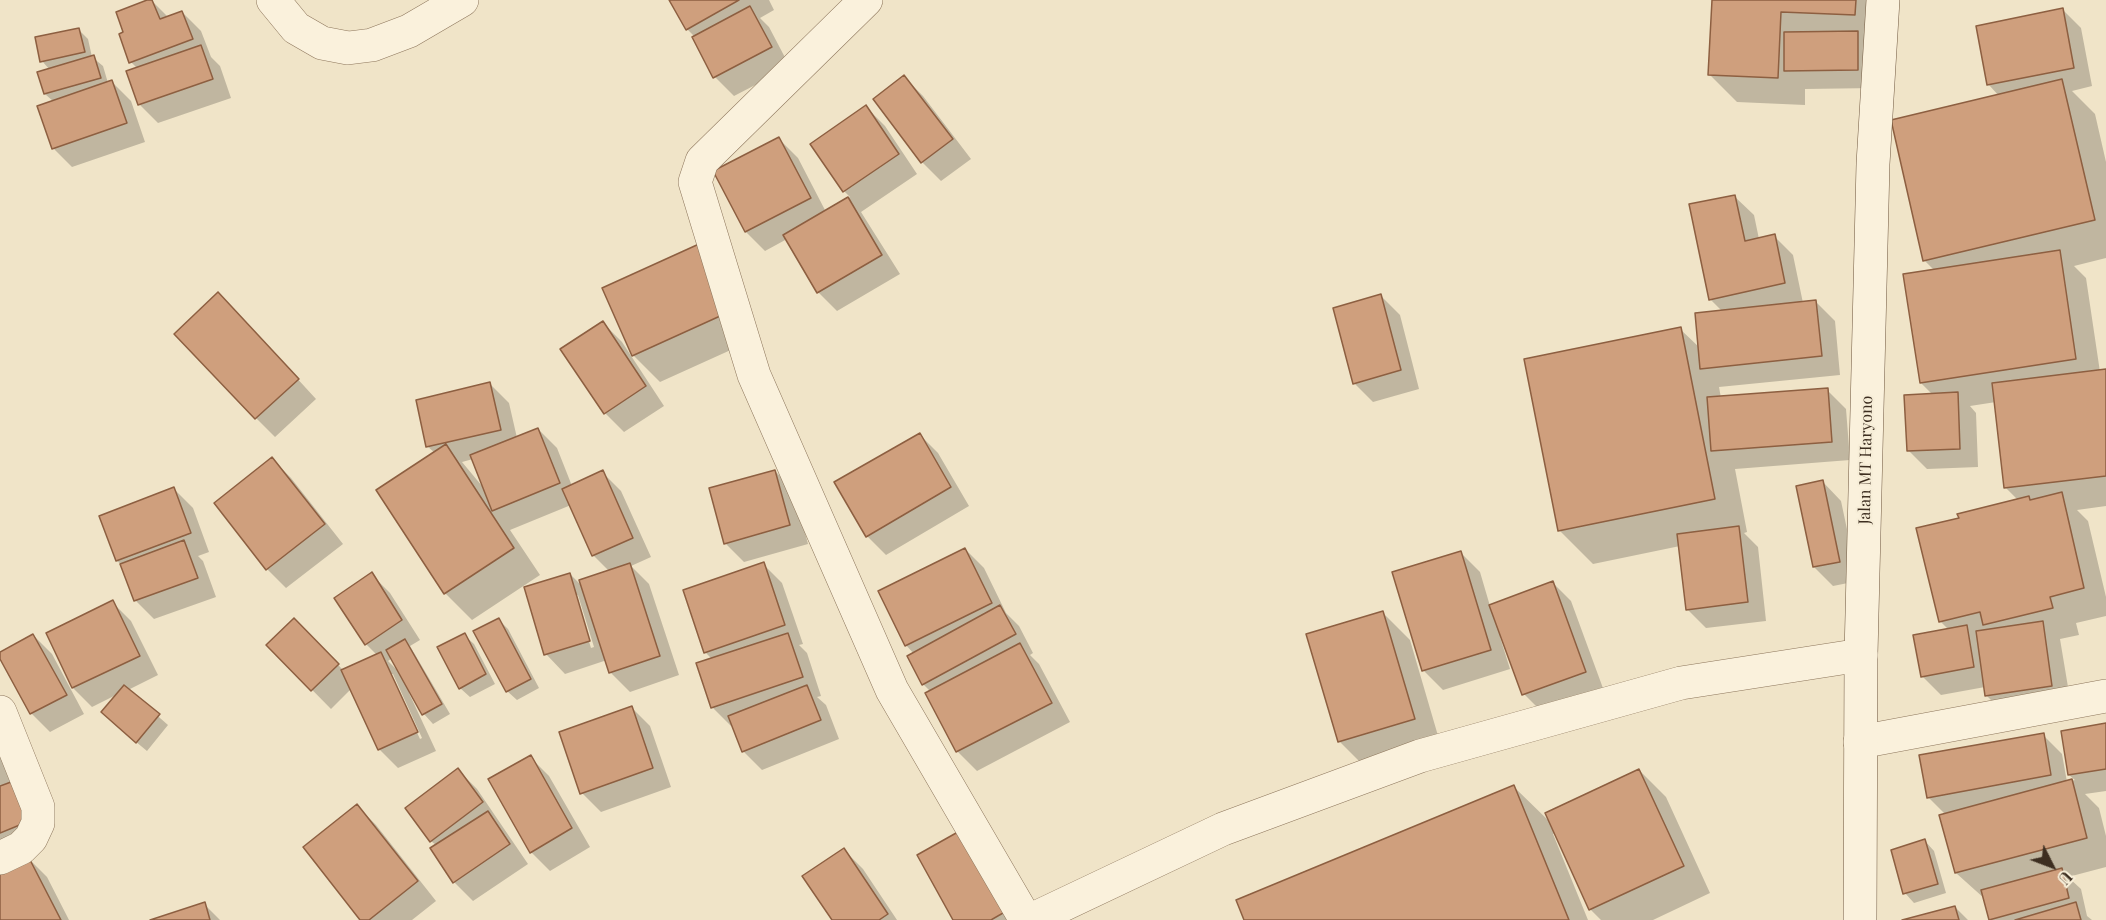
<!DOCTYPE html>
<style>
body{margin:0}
#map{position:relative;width:2106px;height:920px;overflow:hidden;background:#f0e4c8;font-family:"Playfair Display",serif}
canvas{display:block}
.north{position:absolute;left:2022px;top:836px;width:60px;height:60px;-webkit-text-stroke:4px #f7eed8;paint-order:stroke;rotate:132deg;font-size:16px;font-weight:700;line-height:24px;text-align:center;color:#3d2e20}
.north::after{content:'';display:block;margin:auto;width:21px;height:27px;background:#3d2e20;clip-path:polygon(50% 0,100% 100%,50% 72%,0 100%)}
</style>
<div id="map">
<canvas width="2106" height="920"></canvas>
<div class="north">U</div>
</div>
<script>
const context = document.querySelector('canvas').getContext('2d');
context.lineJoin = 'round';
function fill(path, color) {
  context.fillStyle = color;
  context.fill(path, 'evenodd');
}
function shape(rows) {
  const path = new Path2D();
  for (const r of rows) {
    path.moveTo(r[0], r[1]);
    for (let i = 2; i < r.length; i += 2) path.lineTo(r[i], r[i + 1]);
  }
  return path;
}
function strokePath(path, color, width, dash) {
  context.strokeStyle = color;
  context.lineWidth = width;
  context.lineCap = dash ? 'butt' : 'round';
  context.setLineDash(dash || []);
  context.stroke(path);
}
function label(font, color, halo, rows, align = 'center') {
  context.font = font + ' "Playfair Display",serif';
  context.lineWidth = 4.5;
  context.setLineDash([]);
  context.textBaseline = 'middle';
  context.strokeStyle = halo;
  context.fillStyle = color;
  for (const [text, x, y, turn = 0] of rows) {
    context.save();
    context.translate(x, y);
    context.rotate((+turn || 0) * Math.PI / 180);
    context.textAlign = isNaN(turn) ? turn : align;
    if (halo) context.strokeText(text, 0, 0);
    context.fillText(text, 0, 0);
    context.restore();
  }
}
fill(shape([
 [151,0,168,17,182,12,201,31,211,57,220,66,231,98,158,123,139,104,138,69,131,62],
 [671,0,769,0,774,10,760,18,769,27,790,67,734,96,715,77,695,37,687,29],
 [1713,0,1869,0,1876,88,1805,89,1805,105,1737,102,1710,75],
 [2062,9,2081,28,2092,86,2072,91,2095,114,2106,162,2106,258,2074,266,2086,278,2100,372,2106,371,2106,506,2077,510,2088,521,2106,597,2106,616,2076,623,2079,635,2060,639,2071,705,2005,714,1986,695,1985,687,1941,695,1922,676,1949,630,1940,621,1961,519,2018,500,2006,488,1996,402,1970,406,1976,413,1978,467,1927,469,1908,450,1933,395,1921,383,1935,271,1924,260,1999,96,1989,85,1978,27],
 [79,30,88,39,92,57,103,66,108,83,112,82,131,101,145,142,72,167,53,148,54,102,45,94,39,73,50,70,42,61],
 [904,77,923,96,971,159,941,181,922,162,875,99],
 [866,107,885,126,917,174,861,212,900,274,837,311,818,292,787,239,765,251,746,232,715,172,779,139,798,158,826,212,850,197,844,191],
 [1734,196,1754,215,1759,239,1774,236,1793,255,1803,303,1816,302,1835,321,1840,375,1719,387,1721,398,1827,390,1846,409,1850,460,1735,469,1747,532,1744,533,1758,547,1766,621,1706,628,1687,609,1680,546,1593,564,1559,530,1680,329,1700,348,1723,312,1710,299],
 [699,246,755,339,660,382,633,355],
 [1381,296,1400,315,1419,389,1373,402,1354,383],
 [237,313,316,399,275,437,256,418],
 [603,323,622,342,664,406,624,432,605,413],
 [490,384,509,403,517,438,538,429,557,448,572,486,602,472,621,491,651,557,631,566,649,584,679,675,630,692,611,673,607,660,565,674,546,654,570,574,584,588,610,572,593,555,571,505,510,530,540,575,472,620,445,593,435,453,427,446],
 [473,459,483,485,482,486,462,462],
 [575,595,578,595,594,647,591,648],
 [919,434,938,453,969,506,886,555,867,536],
 [272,459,291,478,343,544,286,588,267,569,216,503],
 [775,471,794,490,808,544,744,562,725,543],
 [1822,481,1841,501,1858,581,1833,586,1814,567],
 [174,489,193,508,209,552,198,556,203,561,216,597,154,619,135,600,122,565,117,561],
 [965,549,984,568,1006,613,1019,626,1033,653,1030,655,1039,664,1070,722,977,771,958,752,927,693,931,692,923,684,914,654,906,645],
 [1461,553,1480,572,1490,606,1552,582,1571,601,1604,691,1543,713,1524,694,1502,636,1500,637,1510,669,1443,690,1424,671,1394,573],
 [763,564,782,583,803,644,799,645,807,653,821,696,817,697,826,705,839,739,762,770,743,751,734,725,731,726,712,707,712,659,705,652],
 [371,574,390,593,420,640,410,646,450,714,433,724,424,714,411,692,409,693,436,751,398,768,379,749,351,689,331,709,268,645,294,620,344,671,377,655,366,644],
 [392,658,399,672,388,661],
 [390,674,393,674,422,738,420,739],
 [112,602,131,621,158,675,128,690,168,725,147,751,112,722,118,694,92,707,73,688,48,634],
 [1383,613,1410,640,1441,746,1366,768,1339,741],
 [499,620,508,629,539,688,517,700,507,691],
 [33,635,52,654,84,714,50,732,31,713,0,656],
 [464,635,474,644,495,684,470,697,460,688],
 [631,707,650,726,671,787,601,812,582,793],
 [2106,725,2106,791,2085,794,2099,808,2106,836,2106,867,2068,877,2081,889,2087,916,2092,920,1991,920,1985,899,1956,873,1946,815,1928,797,2043,735,2062,754,2067,782,2075,780,2069,775],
 [0,750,45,841,0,860],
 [530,757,549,776,590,847,550,871,531,852],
 [458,770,477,789,528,864,473,901,454,882,437,846,431,841],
 [1639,770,1666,797,1710,893,1653,920,1601,920,1590,909,1555,833,1553,834,1588,920,1245,920,1514,787,1551,823],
 [357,806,376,825,436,901,412,920,362,920],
 [1925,841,1934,851,1946,893,1914,903,1905,893],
 [844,850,863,869,897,920,833,920],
 [919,856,1023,920,955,920],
 [28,858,47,877,69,920,0,920],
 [204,904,220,920,155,920],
 [1955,907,1968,920,1908,920]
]), '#0003');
const building = shape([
 [147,0,152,0,160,19,182,11,193,39,129,63,119,34,123,32,116,12,147,0],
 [669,0,739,0,686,30,669,0],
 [1712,0,1856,0,1855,15,1781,12,1778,78,1708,75,1712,0],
 [750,6,772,47,713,78,692,37,750,6],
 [2063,8,2074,68,1987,85,1976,26,2063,8],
 [79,28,85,52,40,62,35,37,79,28],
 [1858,31,1858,70,1784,71,1784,32,1858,31],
 [201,45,213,79,138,105,126,71,201,45],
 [94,55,101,78,44,94,37,72,94,55],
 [904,75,953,139,921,163,873,99,904,75],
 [2062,79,2095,220,1923,261,1891,120,2062,79],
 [112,80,127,123,52,149,37,106,112,80],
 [866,105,899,154,843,192,810,144,866,105],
 [779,137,811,198,745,232,713,171,779,137],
 [1735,195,1745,241,1775,234,1785,283,1709,300,1689,204,1735,195],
 [848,197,882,255,817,293,783,235,848,197],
 [699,244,729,312,632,356,602,288,699,244],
 [2060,250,2076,359,1920,383,1903,274,2060,250],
 [218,292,299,379,255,419,174,334,218,292],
 [1381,294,1401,370,1353,384,1333,308,1381,294],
 [1816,300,1822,356,1700,369,1695,313,1816,300],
 [603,321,646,386,604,414,560,349,603,321],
 [1681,327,1715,499,1558,531,1524,359,1681,327],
 [2106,369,2106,476,2004,488,1992,383,2106,369],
 [490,382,501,430,426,447,416,400,490,382],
 [1828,388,1832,442,1711,451,1707,397,1828,388],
 [1958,392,1960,449,1907,451,1904,395,1958,392],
 [538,428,560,483,492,511,470,455,538,428],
 [920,433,951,487,866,537,834,482,920,433],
 [446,444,514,548,444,594,376,490,446,444],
 [272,457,325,524,266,570,214,503,272,457],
 [603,470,633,538,592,556,562,489,603,470],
 [775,470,790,525,724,544,709,488,775,470],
 [1823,480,1840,562,1813,567,1796,486,1823,480],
 [174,487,191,533,116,561,99,516,174,487],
 [2062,492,2084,588,2050,597,2053,608,1983,625,1980,612,1939,622,1916,528,1959,518,1957,514,2029,496,2030,500,2062,492],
 [1739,526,1748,602,1686,610,1677,534,1739,526],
 [184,540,198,578,134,601,120,564,184,540],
 [965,548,992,603,905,646,878,591,965,548],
 [1461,551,1491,650,1422,671,1392,572,1461,551],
 [764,562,785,625,704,653,683,590,764,562],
 [630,563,660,656,609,673,579,580,630,563],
 [372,572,402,620,365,645,334,598,372,572],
 [570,573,590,641,544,655,524,587,570,573],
 [1553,581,1586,672,1522,695,1489,605,1553,581],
 [113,600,140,656,72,688,46,633,113,600],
 [1000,605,1016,634,922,685,907,656,1000,605],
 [1383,611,1415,719,1338,742,1306,634,1383,611],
 [294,618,339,664,311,691,266,645,294,618],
 [499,618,531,679,506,692,473,631,499,618],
 [2043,621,2052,686,1985,696,1976,631,2043,621],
 [1967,625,1974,667,1921,677,1913,635,1967,625],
 [465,633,486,674,459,689,437,647,465,633],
 [788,633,803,677,711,708,696,663,788,633],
 [33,634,67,695,30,714,0,659,0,652,33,634],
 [405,639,442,704,422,715,386,650,405,639],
 [1020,643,1052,703,956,752,925,693,1020,643],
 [381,652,418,732,378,750,341,670,381,652],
 [124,685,160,714,136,743,101,712,124,685],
 [807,685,821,720,742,752,728,716,807,685],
 [632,706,653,768,580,794,559,732,632,706],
 [2106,723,2106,769,2068,775,2061,731,2106,723],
 [2044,733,2051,775,1927,798,1919,755,2044,733],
 [531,755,572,828,530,853,488,779,531,755],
 [458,768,483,802,430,842,405,808,458,768],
 [1639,769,1684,866,1589,910,1545,813,1639,769],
 [2072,779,2087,838,1955,873,1939,815,2072,779],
 [11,782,27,822,0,833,0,786,11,782],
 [1514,785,1569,920,1244,920,1236,900,1514,785],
 [357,804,418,881,369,920,360,920,303,847,357,804],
 [488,811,510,844,453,883,430,848,488,811],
 [965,828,1010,909,991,920,953,920,917,855,965,828],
 [1925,839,1938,884,1903,894,1891,850,1925,839],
 [844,848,888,914,879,920,832,920,802,876,844,848],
 [28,856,61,920,0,920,0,871,28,856],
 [2062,868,2069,898,1989,920,1981,890,2062,868],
 [205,902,210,920,150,920,205,902],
 [2076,902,2081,920,2015,920,2076,902],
 [1955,906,1959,920,1902,920,1955,906]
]);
fill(building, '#cf9f7d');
strokePath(building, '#8d5f41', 1.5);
const street = shape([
 [273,0,296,28,322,43,348,48,372,45,409,31,462,0],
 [866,0,702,161,695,182,754,375,892,690,1026,920],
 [0,712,38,807,38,823,31,838,21,848,0,858],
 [1860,742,2106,696],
 [1031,920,1223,829,1420,756,1681,683,1861,655]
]);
const secondary = shape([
 [1860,920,1861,655,1873,164,1883,0]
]);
strokePath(street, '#8d765c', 34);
strokePath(secondary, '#6f573f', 34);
strokePath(street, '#faf1dc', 33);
strokePath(secondary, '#faf1dc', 33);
label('16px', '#3d2e20', '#f7eed8', [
 ["Jalan MT Haryono",1866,460,-89]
]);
</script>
